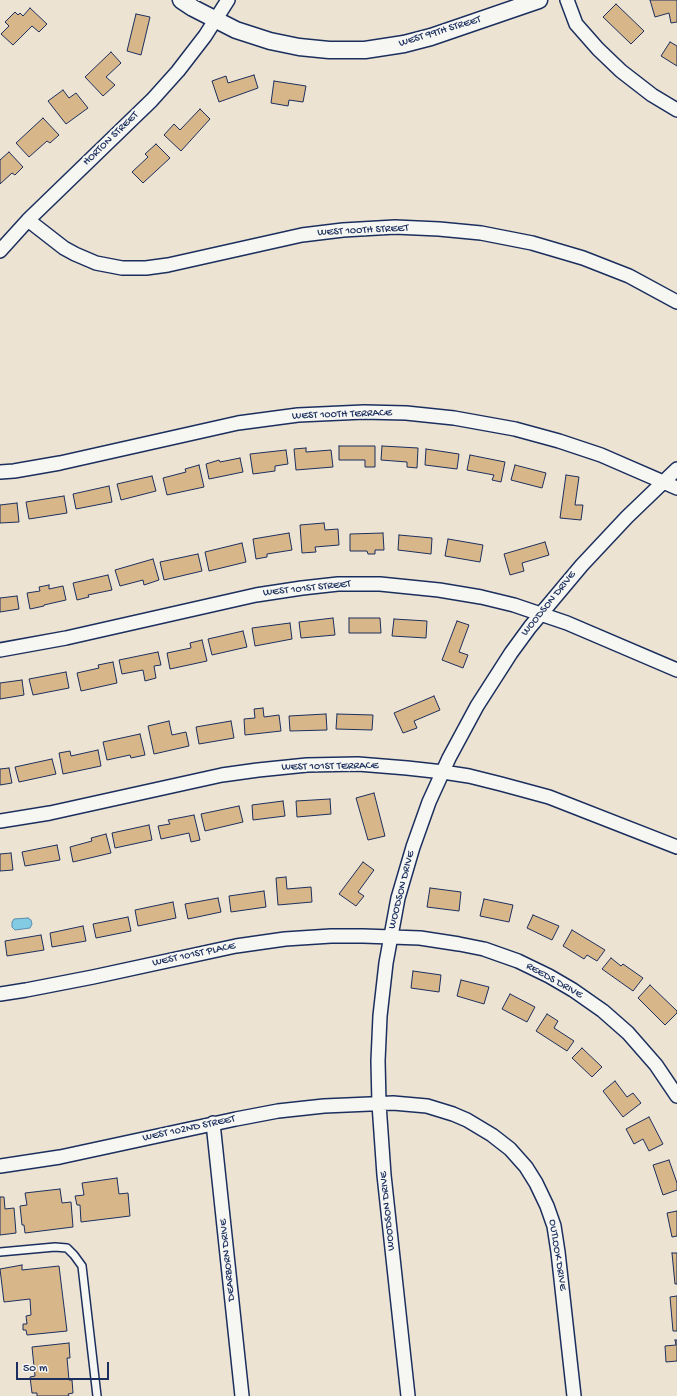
<!DOCTYPE html>
<style>
body{margin:0}
#map{position:relative;width:677px;height:1396px;overflow:hidden;background:#ede3d3;font-family:"Gochi Hand",sans-serif}
canvas{display:block}
.scale{position:absolute;left:16px;top:1362px;width:93px;height:18px;box-sizing:border-box;border:2px solid #1b2f5e;border-top:0;padding-left:5px;font-size:12px;line-height:14px;white-space:nowrap;color:#1b2f5e;-webkit-text-stroke:3px #f6f6f2;paint-order:stroke}
</style>
<div id="map">
<canvas width="677" height="1396"></canvas>
<div class="scale">50 m</div>
</div>
<script>
const context = document.querySelector('canvas').getContext('2d');
context.lineJoin = 'round';
function fill(path, color) {
  context.fillStyle = color;
  context.fill(path, 'evenodd');
}
function shape(rows) {
  const path = new Path2D();
  for (const r of rows) {
    path.moveTo(r[0], r[1]);
    for (let i = 2; i < r.length; i += 2) path.lineTo(r[i], r[i + 1]);
  }
  return path;
}
function strokePath(path, color, width, dash) {
  context.strokeStyle = color;
  context.lineWidth = width;
  context.lineCap = dash ? 'butt' : 'round';
  context.setLineDash(dash || []);
  context.stroke(path);
}
function label(font, color, halo, rows, align = 'center') {
  context.font = font + ' "Gochi Hand",sans-serif';
  context.lineWidth = 4;
  context.setLineDash([]);
  context.textBaseline = 'middle';
  context.strokeStyle = halo;
  context.fillStyle = color;
  for (const [text, x, y, turn = 0] of rows) {
    context.save();
    context.translate(x, y);
    context.rotate((+turn || 0) * Math.PI / 180);
    context.textAlign = isNaN(turn) ? turn : align;
    if (halo) context.strokeText(text, 0, 0);
    context.fillText(text, 0, 0);
    context.restore();
  }
}
const water = shape([
 [28,918,31,920,32,924,30,928,15,930,12,927,12,922,14,919,28,918]
]);
fill(water, '#82cbe2');
strokePath(water, '#598dad', 1);
const building = shape([
 [650,0,677,0,677,22,671,23,669,13,655,17,650,0],
 [616,4,644,31,631,44,603,17,616,4],
 [30,8,47,24,39,32,32,26,13,45,1,34,9,26,5,22,15,12,18,15,20,13,23,16,30,8],
 [136,14,150,17,141,55,127,51,136,14],
 [670,42,677,46,677,66,661,56,670,42],
 [111,52,121,63,106,77,115,85,103,96,85,77,111,52],
 [254,75,258,88,219,102,212,81,226,76,228,83,254,75],
 [274,81,306,86,303,102,289,100,288,106,271,103,274,81],
 [63,90,69,98,76,93,88,108,66,124,48,101,63,90],
 [200,109,210,119,181,151,164,135,174,124,180,130,200,109],
 [43,118,59,135,50,143,47,141,29,157,16,143,43,118],
 [156,144,170,158,143,183,132,172,148,157,145,154,156,144],
 [9,152,23,167,15,175,12,173,0,184,0,160,9,152],
 [339,446,375,446,375,467,365,467,365,460,339,460,339,446],
 [382,446,418,448,417,468,407,467,407,462,381,460,382,446],
 [306,448,306,452,331,450,333,467,296,470,294,449,306,448],
 [426,449,459,454,457,469,425,465,426,449],
 [286,450,288,464,275,466,275,471,253,474,250,454,286,450],
 [470,455,505,462,501,482,492,480,494,475,467,470,470,455],
 [240,458,243,472,209,479,206,464,219,460,220,462,240,458],
 [199,465,204,487,167,495,163,478,186,472,185,469,199,465],
 [515,465,546,473,542,488,511,480,515,465],
 [566,475,579,477,575,505,583,505,581,520,560,518,566,475],
 [152,476,156,491,121,500,117,484,152,476],
 [109,486,112,502,76,509,73,494,109,486],
 [64,496,67,513,29,519,26,502,64,496],
 [17,503,19,522,0,523,0,505,17,503],
 [324,523,325,530,338,529,339,545,315,547,316,552,302,553,300,525,324,523],
 [289,533,292,550,267,554,267,557,256,559,253,539,289,533],
 [383,533,384,550,375,550,375,554,368,554,367,551,350,551,350,534,383,533],
 [399,535,432,538,431,554,398,550,399,535],
 [448,539,483,545,480,562,445,556,448,539],
 [545,542,549,555,522,563,524,571,510,575,504,554,545,542],
 [242,543,246,562,209,571,205,552,242,543],
 [198,554,202,571,164,580,160,562,198,554],
 [153,559,159,580,144,585,143,580,120,586,115,570,153,559],
 [108,575,112,590,88,595,89,597,77,600,73,583,108,575],
 [49,585,49,589,63,586,66,600,44,605,44,606,30,609,27,593,40,591,39,587,49,585],
 [17,596,19,609,0,612,0,598,17,596],
 [333,618,335,635,301,638,299,622,333,618],
 [349,618,380,618,381,633,349,633,349,618],
 [394,619,427,621,426,638,392,636,394,619],
 [457,621,469,625,459,652,468,655,463,668,442,660,457,621],
 [290,623,292,639,255,646,252,628,290,623],
 [243,631,247,647,212,655,208,639,243,631],
 [202,640,207,661,170,669,167,653,191,648,190,643,202,640],
 [158,652,161,665,154,666,156,678,145,681,143,670,122,674,119,660,158,652],
 [113,662,117,683,81,691,77,673,99,668,98,665,113,662],
 [66,672,69,688,33,695,29,679,66,672],
 [22,680,24,695,0,699,0,683,22,680],
 [434,696,440,710,414,721,417,728,403,733,394,713,434,696],
 [263,708,264,717,279,715,281,731,245,735,244,719,255,718,254,709,263,708],
 [326,714,327,730,290,731,289,716,326,714],
 [337,714,373,715,372,730,336,729,337,714],
 [169,721,172,735,186,732,189,746,154,754,148,726,169,721],
 [231,721,234,738,199,744,196,727,231,721],
 [140,734,145,755,131,758,130,755,107,760,103,742,140,734],
 [98,750,101,766,63,774,59,753,70,751,71,756,98,750],
 [52,759,56,774,19,782,15,767,52,759],
 [9,768,12,783,0,785,0,769,9,768],
 [374,793,385,836,368,840,356,798,374,793],
 [330,799,331,814,297,817,296,801,330,799],
 [283,801,285,816,253,820,252,805,283,801],
 [239,806,243,822,205,831,201,814,239,806],
 [194,815,200,840,191,842,189,833,161,839,158,826,170,824,168,820,194,815],
 [149,825,152,840,115,848,112,833,149,825],
 [106,834,111,853,73,862,70,847,92,841,91,838,106,834],
 [57,845,60,860,25,866,22,852,57,845],
 [11,853,13,870,0,871,0,854,11,853],
 [363,862,374,870,358,892,364,896,356,906,339,894,363,862],
 [286,877,287,889,311,887,312,902,278,905,276,878,286,877],
 [430,888,461,892,459,911,427,907,430,888],
 [264,891,266,907,231,912,229,896,264,891],
 [218,898,221,912,188,919,185,904,218,898],
 [484,899,513,905,509,922,480,916,484,899],
 [173,902,176,918,138,926,135,910,173,902],
 [533,915,559,926,552,940,527,928,533,915],
 [128,917,131,931,96,938,93,924,128,917],
 [83,926,86,941,52,947,50,933,83,926],
 [572,930,605,950,597,961,587,955,584,959,563,946,572,930],
 [41,935,44,950,7,956,5,941,41,935],
 [611,958,621,966,623,964,643,978,633,991,602,969,611,958],
 [413,971,441,975,439,992,411,988,413,971],
 [461,980,489,987,484,1004,457,996,461,980],
 [650,985,677,1011,677,1013,665,1025,638,998,650,985],
 [510,994,535,1007,527,1022,502,1009,510,994],
 [547,1014,558,1021,554,1028,574,1041,567,1051,536,1031,547,1014],
 [582,1048,602,1067,592,1077,572,1058,582,1048],
 [615,1081,627,1097,633,1093,641,1103,623,1117,603,1091,615,1081],
 [649,1117,663,1144,649,1151,643,1139,634,1144,626,1129,649,1117],
 [669,1160,677,1183,677,1190,663,1195,653,1165,669,1160],
 [117,1178,119,1194,128,1193,130,1216,81,1222,80,1205,77,1205,75,1196,84,1195,82,1183,117,1178],
 [60,1189,62,1203,71,1202,73,1227,25,1233,24,1225,22,1225,20,1206,27,1205,25,1193,60,1189],
 [0,1197,4,1197,5,1209,14,1208,16,1233,0,1235,0,1197],
 [677,1211,677,1236,672,1237,667,1213,677,1211],
 [672,1253,677,1253,677,1284,675,1284,672,1253],
 [22,1265,22,1270,59,1266,67,1331,27,1335,26,1330,23,1330,23,1324,27,1324,26,1316,31,1315,30,1299,4,1302,0,1269,22,1265],
 [677,1296,677,1331,673,1331,670,1297,677,1296],
 [675,1340,677,1340,677,1361,666,1362,665,1346,676,1345,675,1340],
 [69,1343,70,1358,67,1358,69,1380,72,1380,73,1393,68,1394,69,1396,37,1396,37,1393,32,1393,30,1377,35,1376,32,1347,69,1343]
]);
fill(building, '#d7b68a');
strokePath(building, '#1b2f5e', 1);
const service = shape([
 [0,1252,55,1247,67,1248,74,1255,82,1266,97,1396]
]);
const minor = shape([
 [567,0,576,24,598,49,621,71,652,95,677,110],
 [28,220,64,248,75,254,96,263,122,268,146,268,168,265,302,235,343,230,395,227,439,229,481,233,532,243,583,258,629,276,677,302],
 [0,251,28,220,152,100,178,71,205,36,228,0],
 [0,472,14,471,60,463,238,423,298,415,364,412,406,413,454,418,515,429,559,441,601,455,677,488],
 [0,650,66,638,256,595,302,588,338,584,380,584,439,590,481,597,514,605,567,623,677,670],
 [0,821,50,813,222,775,258,770,307,765,358,764,407,768,443,772,469,776,501,784,549,797,677,847],
 [0,994,26,990,93,977,236,946,285,939,331,936,363,936,420,938,459,944,484,949,518,961,549,976,573,990,603,1011,628,1033,656,1065,677,1096],
 [213,1123,242,1396],
 [0,1166,60,1157,236,1119,278,1111,324,1106,393,1103,427,1106,453,1114,467,1120,492,1135,510,1149,526,1167,536,1183,547,1206,554,1226,558,1252,574,1396],
 [408,1396,384,1175,379,1104,378,1061,380,1016,386,963,398,898,413,847,429,802,449,758,477,706,511,653,530,627,582,565,627,517,677,469]
]);
const tertiary = shape([
 [181,0,193,8,236,30,270,41,299,47,329,50,365,50,404,44,431,37,539,0]
]);
strokePath(service, '#1b2f5e', 10);
strokePath(minor, '#1b2f5e', 16);
strokePath(tertiary, '#1b2f5e', 19);
strokePath(service, '#f6f6f2', 7);
strokePath(minor, '#f6f6f2', 13);
strokePath(tertiary, '#f6f6f2', 16);
label('11px', '#1b2f5e', '#f6f6f2', [
 ["WEST 99TH STREET",440,32,-17],
 ["HORTON STREET",111,139,-44],
 ["WEST 100TH STREET",363,231,-3],
 ["WEST 100TH TERRACE",342,415,-2],
 ["WEST 101ST STREET",307,589,-6],
 ["WOODSON DRIVE",549,604,-51],
 ["WEST 101ST TERRACE",330,767,-1],
 ["WOODSON DRIVE",402,890,-76],
 ["WEST 101ST PLACE",194,955,-12],
 ["REEDS DRIVE",554,981,29],
 ["WEST 102ND STREET",189,1129,-12],
 ["WOODSON DRIVE",388,1211,-96],
 ["OUTLOOK DRIVE",557,1255,81],
 ["DEARBORN DRIVE",228,1260,-96]
]);
</script>
